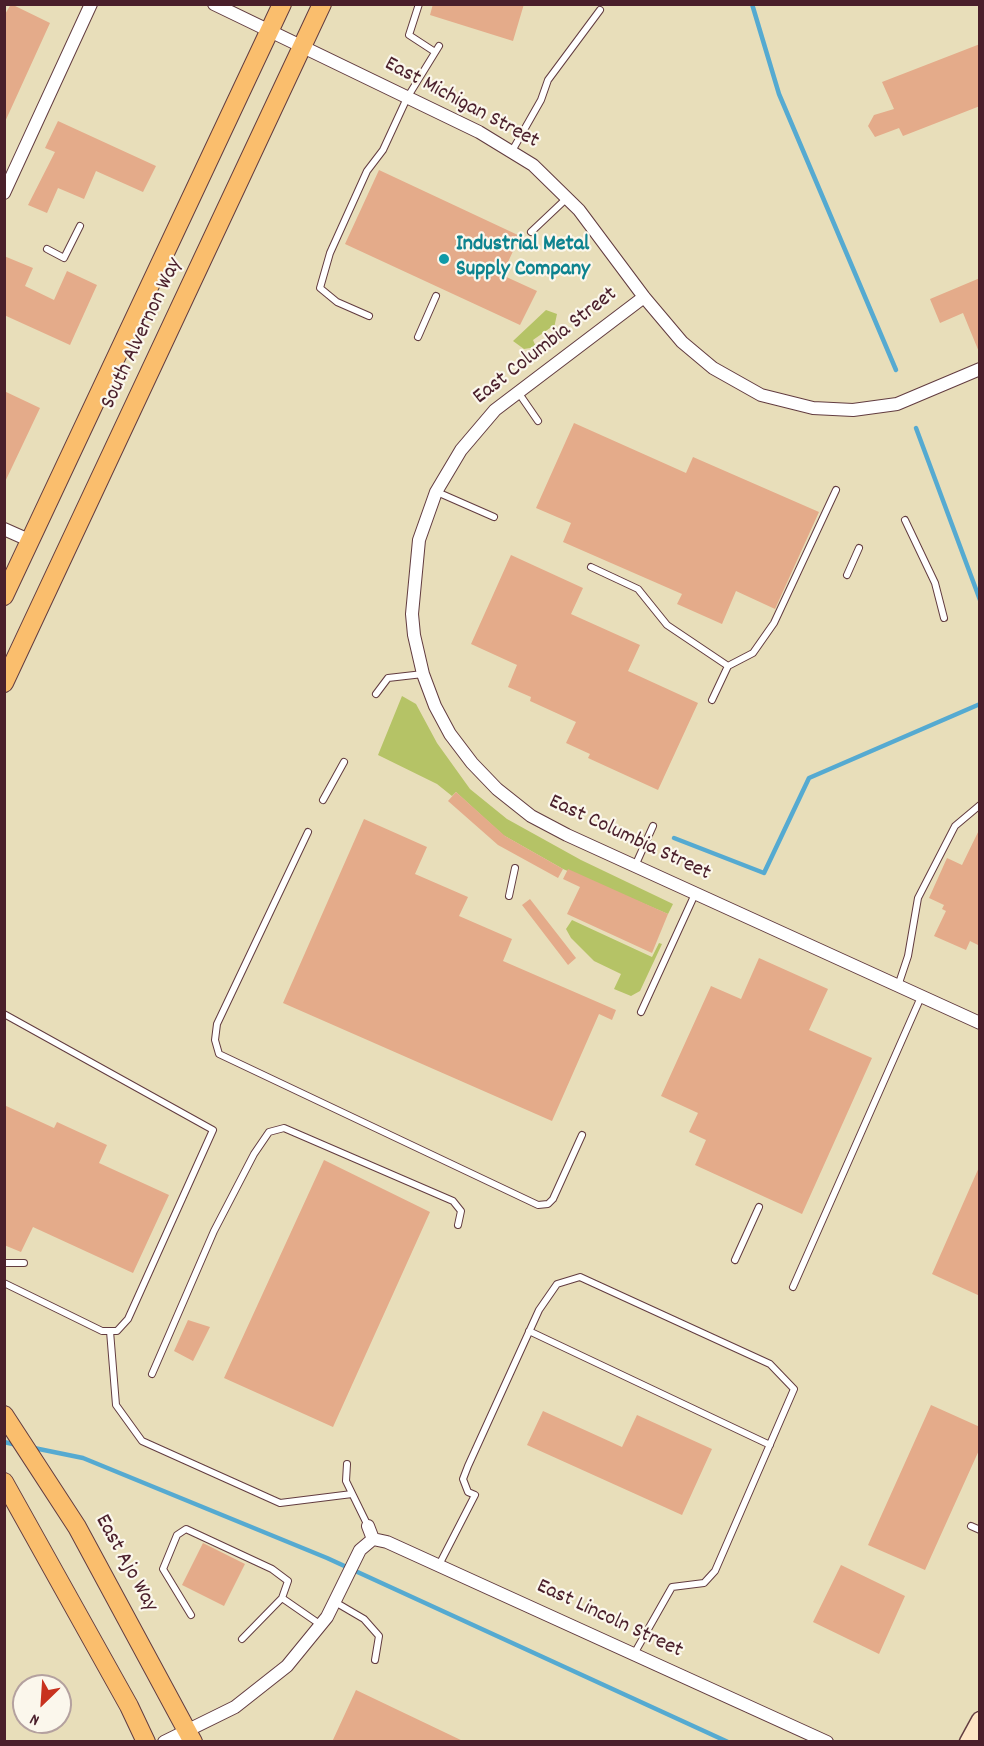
<!DOCTYPE html>
<style>
body{margin:0}
#map{position:relative;width:984px;height:1746px;overflow:hidden;background:#e8deba;font-family:Dekko,sans-serif}
canvas{display:block}
.frame{position:absolute;inset:0;border:6px solid #4a1f2b;pointer-events:none}
.north{position:absolute;left:12px;top:1674px;width:60px;height:60px;box-sizing:border-box;background:#fbf7ec;border:2px solid #b4a19f;border-radius:50%;rotate:205deg;font-size:16px;font-weight:700;line-height:24px;text-align:center;color:#4a1f2b}
.north::after{content:'';display:block;margin:auto;width:21px;height:27px;background:#c8321e;clip-path:polygon(50% 0,100% 100%,50% 72%,0 100%)}
</style>
<div id="map">
<canvas width="984" height="1746"></canvas>
<div class="frame"></div>
<div class="north">N</div>
</div>
<script>
const context = document.querySelector('canvas').getContext('2d');
context.lineJoin = 'round';
function fill(path, color) {
  context.fillStyle = color;
  context.fill(path, 'evenodd');
}
function shape(rows) {
  const path = new Path2D();
  for (const r of rows) {
    path.moveTo(r[0], r[1]);
    for (let i = 2; i < r.length; i += 2) path.lineTo(r[i], r[i + 1]);
  }
  return path;
}
function strokePath(path, color, width, dash) {
  context.strokeStyle = color;
  context.lineWidth = width;
  context.lineCap = dash ? 'butt' : 'round';
  context.setLineDash(dash || []);
  context.stroke(path);
}
function label(font, color, halo, rows, align = 'center') {
  context.font = font + ' Dekko,sans-serif';
  context.lineWidth = 4.5;
  context.setLineDash([]);
  context.textBaseline = 'middle';
  context.strokeStyle = halo;
  context.fillStyle = color;
  for (const [text, x, y, turn = 0] of rows) {
    context.save();
    context.translate(x, y);
    context.rotate((+turn || 0) * Math.PI / 180);
    context.textAlign = isNaN(turn) ? turn : align;
    if (halo) context.strokeText(text, 0, 0);
    context.fillText(text, 0, 0);
    context.restore();
  }
}
fill(shape([
 [546,310,557,314,554,328,550,328,533,340,536,347,524,349,513,341],
 [402,696,416,704,437,743,470,789,507,819,581,860,673,904,668,914,563,869,503,835,456,792,452,796,437,784,378,755],
 [572,920,652,957,659,943,662,944,640,991,631,996,614,989,621,974,594,961,571,938,566,929]
]), '#b5c366');
strokePath(shape([
 [752,4,779,94,896,370],
 [916,428,980,600],
 [674,838,764,873,809,778,980,704],
 [4,1442,17,1445],
 [34,1448,83,1458,327,1558,728,1742]
]), '#55aad1', 4.5);
fill(shape([
 [11,4,50,23,4,124,4,16],
 [433,4,524,4,513,41,430,15],
 [980,44,980,106,903,136,899,128,875,137,868,126,874,115,894,109,882,82],
 [58,121,156,166,143,192,96,171,84,199,58,188,47,213,28,205,55,152,45,148],
 [379,170,520,236,502,275,537,291,520,325,345,244],
 [4,256,33,268,25,286,54,300,67,271,97,285,70,345,4,315],
 [980,278,980,352,979,352,963,313,940,323,930,299],
 [4,391,40,408,4,484],
 [574,423,686,473,693,457,819,512,775,609,736,591,722,624,677,604,682,594,563,542,571,523,536,508],
 [511,555,583,588,571,614,640,645,628,671,698,703,658,790,588,758,590,754,566,743,576,722,530,701,531,697,508,687,517,665,471,644],
 [456,792,505,836,563,869,558,878,498,845,448,801],
 [364,819,427,847,415,874,468,897,459,916,512,939,503,961,616,1010,612,1020,599,1014,552,1121,283,1003],
 [980,828,980,946,970,941,966,950,934,936,946,911,942,909,944,905,929,898,947,858,962,865],
 [568,869,668,914,652,953,567,914,580,887,563,879],
 [530,899,576,958,568,965,522,905],
 [759,958,828,989,809,1030,872,1058,802,1214,695,1165,706,1140,689,1132,698,1113,661,1096,711,986,741,999],
 [4,1105,54,1128,57,1122,107,1145,99,1163,169,1195,133,1273,33,1227,21,1252,4,1245],
 [324,1160,430,1212,333,1427,224,1378],
 [980,1165,980,1296,932,1274],
 [188,1320,210,1327,193,1361,174,1351],
 [931,1405,980,1427,980,1448,925,1570,868,1545],
 [543,1411,622,1447,637,1415,712,1449,682,1515,527,1445],
 [203,1543,245,1564,224,1606,182,1585],
 [841,1565,905,1596,879,1654,813,1622],
 [356,1690,465,1742,332,1742]
]), '#e4ab8a');
const lane = shape([
 [419,4,409,35,435,52],
 [512,151,541,100,548,80,600,10],
 [531,232,567,198],
 [47,249,64,258,80,226],
 [369,316,337,302,320,288,330,253,367,171,383,150,407,98,439,46],
 [418,337,436,296],
 [518,392,538,421],
 [437,492,494,517],
 [905,520,935,583,944,618],
 [591,567,638,589,667,625,728,666,753,653,774,623,836,490],
 [847,575,859,548],
 [376,694,388,678,423,674],
 [712,700,728,666],
 [323,800,344,762],
 [308,832,217,1024,215,1040,219,1054,538,1205,548,1204,553,1199,582,1135],
 [635,866,653,826],
 [509,896,515,868],
 [898,986,908,956,918,898,955,826,980,805],
 [641,1012,695,894],
 [4,1014,213,1130,128,1319,117,1331,102,1331,4,1283],
 [735,1260,759,1207],
 [4,1263,24,1263],
 [793,1287,921,997],
 [110,1331,116,1405,142,1441,280,1503,352,1494],
 [529,1331,770,1445],
 [152,1374,214,1231,254,1154,269,1132,284,1128,453,1201,461,1211,458,1225],
 [347,1464,346,1481,368,1526],
 [971,1526,980,1530],
 [439,1565,475,1495,468,1492,463,1479,468,1466,539,1310,557,1284,580,1277,770,1364,794,1389,715,1571,704,1583,672,1587,634,1654],
 [335,1602,364,1619,379,1636,375,1660],
 [191,1615,163,1569,177,1535,186,1529,272,1569,288,1581,282,1598,321,1625],
 [242,1639,282,1598]
]);
const street = shape([
 [214,4,479,132,533,165,579,210,644,297,682,342,713,368,761,395,813,408,853,410,897,404,980,369],
 [4,193,91,4],
 [644,297,495,410,461,450,436,492,419,540,412,614,414,635,423,674,435,706,450,734,472,763,497,789,531,816,567,835,980,1023],
 [4,529,31,541],
 [368,1526,373,1539],
 [373,1539,387,1542,827,1742],
 [164,1742,235,1707,287,1666,327,1617,360,1550,373,1539]
]);
const secondary = shape([
 [968,1742,980,1720]
]);
const primary = shape([
 [4,596,282,4],
 [4,683,322,4],
 [4,1415,77,1527,193,1742],
 [4,1482,129,1706,146,1742]
]);
strokePath(lane, '#623c40', 8);
strokePath(street, '#623c40', 14);
strokePath(secondary, '#623c40', 19);
strokePath(primary, '#623c40', 20);
strokePath(lane, '#fff', 6);
strokePath(street, '#fff', 12);
strokePath(secondary, '#fde5c5', 16);
strokePath(primary, '#fabe6d', 18);
for (const [x, y, r, color] of [
 [444,259,6,"#0f9aa8"]
]) {
  const dot = new Path2D();
  dot.arc(x, y, r, 0, 2 * Math.PI);
  context.fillStyle = color;
  context.fill(dot);
  strokePath(dot, '#fbf7ec', 2);
}
label('22px', '#4a1f2b', '#fbf7ec', [
 ["East Michigan Street",461,104,28],
 ["South Alvernon Way",143,334,-65],
 ["East Columbia Street",546,347,-38],
 ["East Columbia Street",629,839,25],
 ["East Ajo Way",125,1564,61],
 ["East Lincoln Street",609,1620,25]
]);
label('bold 22px', '#0d838f', '#fbf7ec', [
 ["Industrial Metal",456,246],
 ["Supply Company",456,271]
], 'left');
</script>
